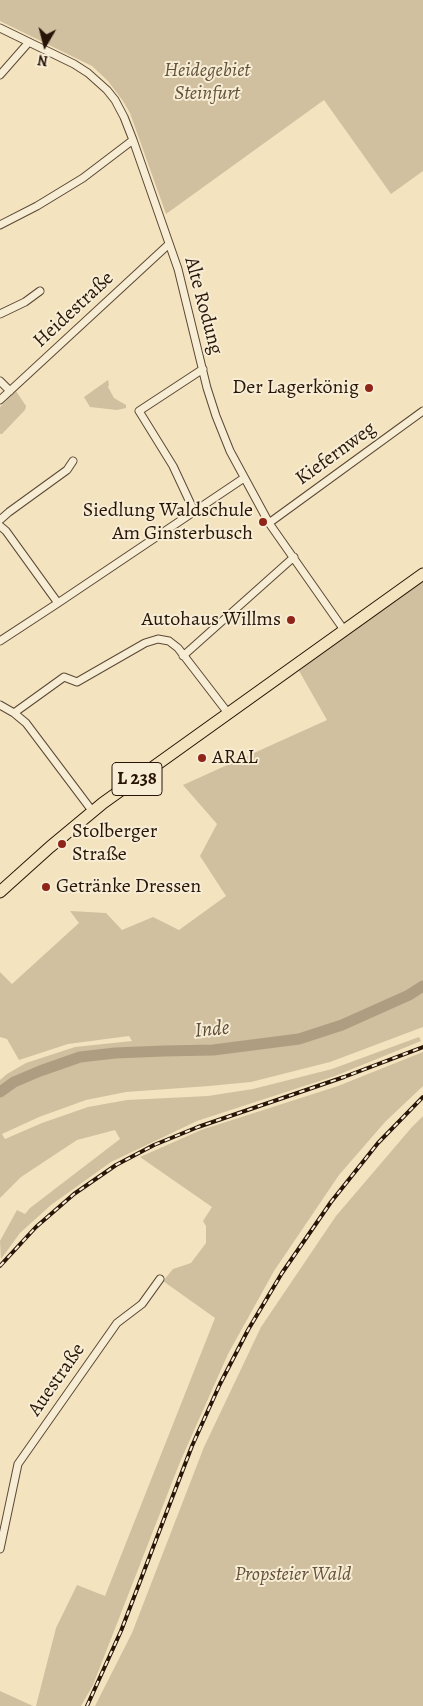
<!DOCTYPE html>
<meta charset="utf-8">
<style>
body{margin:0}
#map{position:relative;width:423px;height:1706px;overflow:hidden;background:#f3e3be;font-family:Alegreya,serif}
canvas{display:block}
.north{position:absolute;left:20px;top:20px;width:50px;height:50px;-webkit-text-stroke:4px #f7edd5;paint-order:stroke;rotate:188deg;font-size:14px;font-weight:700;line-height:20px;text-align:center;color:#281507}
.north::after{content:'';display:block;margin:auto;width:18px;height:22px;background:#281507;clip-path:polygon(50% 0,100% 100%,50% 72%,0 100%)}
</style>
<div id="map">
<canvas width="423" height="1706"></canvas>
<div class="north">N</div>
</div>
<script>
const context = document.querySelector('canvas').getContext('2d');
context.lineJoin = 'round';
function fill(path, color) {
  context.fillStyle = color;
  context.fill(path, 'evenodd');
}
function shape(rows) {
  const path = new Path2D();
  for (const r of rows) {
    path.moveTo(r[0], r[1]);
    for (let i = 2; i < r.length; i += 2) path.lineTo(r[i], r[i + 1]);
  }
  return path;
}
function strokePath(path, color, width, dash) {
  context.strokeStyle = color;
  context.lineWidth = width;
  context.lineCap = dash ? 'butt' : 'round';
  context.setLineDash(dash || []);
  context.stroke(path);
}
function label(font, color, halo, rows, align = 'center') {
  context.font = font + ' Alegreya,serif';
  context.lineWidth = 4;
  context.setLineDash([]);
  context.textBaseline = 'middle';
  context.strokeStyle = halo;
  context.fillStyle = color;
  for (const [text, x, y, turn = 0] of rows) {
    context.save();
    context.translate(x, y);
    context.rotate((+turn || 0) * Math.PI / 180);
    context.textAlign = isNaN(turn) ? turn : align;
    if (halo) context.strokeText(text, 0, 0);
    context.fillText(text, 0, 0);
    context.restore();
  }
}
fill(shape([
 [0,0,423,0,423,171,391,194,324,100,166,214,130,113,123,101,108,81,92,66,0,21],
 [108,380,109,385,108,387,114,398,126,405,126,408,117,410,90,407,84,397],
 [16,391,26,406,25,410,2,434,0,434,0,407],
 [423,580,423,1027,330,1062,251,1082,209,1086,126,1092,86,1100,39,1117,2,1134,5,1139,42,1123,88,1107,127,1100,208,1096,253,1089,332,1069,419,1037,421,1041,335,1076,197,1121,111,1162,51,1205,20,1233,1,1259,0,1241,17,1210,25,1214,30,1208,120,1139,115,1130,77,1140,21,1177,0,1198,0,1080,7,1074,26,1063,75,1047,132,1041,129,1036,68,1044,19,1060,7,1039,0,1037,0,972,12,984,79,923,70,911,106,913,122,930,153,917,179,930,226,896,200,856,217,824,183,785,327,720,298,669],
 [423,1052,423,1086,385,1122,339,1175,274,1271,228,1354,180,1462,93,1685,81,1706,36,1706,56,1628,77,1585,105,1596,215,1318,163,1281,173,1269,191,1263,206,1243,206,1226,203,1221,212,1207,140,1157,201,1130,338,1086],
 [423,1116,423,1706,95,1706,132,1633,204,1447,261,1327,336,1216,412,1127],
 [0,1691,33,1706,0,1706]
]), '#d0c09f');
strokePath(shape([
 [0,1092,14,1082,40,1071,80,1057,115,1053,164,1051,213,1050,299,1039,342,1025,409,995,423,986]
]), '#ae9d80', 11);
const street = shape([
 [0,28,74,64,88,73,107,90,115,100,124,117,133,140,178,269,207,388,216,416,230,451,269,523,344,630],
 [0,75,29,42],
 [0,225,37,206,83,178,133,140],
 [0,314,25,302,40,291],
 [0,381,10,391],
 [0,400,169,244],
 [194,511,173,466,139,411,203,369],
 [0,520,9,512,67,470,73,461],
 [269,523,423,411],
 [0,526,6,531,58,603],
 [0,641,58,603,244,478],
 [183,656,294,557],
 [0,705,14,713,26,723,93,812],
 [14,713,64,677,77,682,145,643,158,639,169,641,178,648,228,713],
 [0,1549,18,1464,117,1323,142,1304,160,1279]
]);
const primary = shape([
 [0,892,50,847,103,803,423,574]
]);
strokePath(street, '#5b4835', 9);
strokePath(primary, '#281507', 13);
strokePath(street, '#f7edd5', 7);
strokePath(primary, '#f3e3be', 11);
const rail = shape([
 [0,1266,36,1227,74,1194,116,1165,154,1145,198,1127,344,1077,423,1047],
 [87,1706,121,1631,192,1446,220,1384,248,1330,282,1273,331,1202,378,1143,423,1097]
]);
strokePath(rail, '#281507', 4);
strokePath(rail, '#f7edd5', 2, [5.5]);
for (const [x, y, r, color] of [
 [369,388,5,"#8f2418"],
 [263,522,5,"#8f2418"],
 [291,620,5,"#8f2418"],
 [202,758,5,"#8f2418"],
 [62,844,5,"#8f2418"],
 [46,887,5,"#8f2418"]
]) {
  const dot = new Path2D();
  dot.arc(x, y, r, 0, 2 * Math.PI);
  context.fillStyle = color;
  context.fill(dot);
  strokePath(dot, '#f7edd5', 2);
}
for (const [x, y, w] of [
 [137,779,50]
]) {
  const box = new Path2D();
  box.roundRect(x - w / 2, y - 16.5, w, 33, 4);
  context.fillStyle = '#f7edd5';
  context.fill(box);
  strokePath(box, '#281507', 1);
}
label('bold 19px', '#281507', null, [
 ["L 238",137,779]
]);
label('italic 20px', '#63513c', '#f7edd5', [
 ["Heidegebiet",207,71],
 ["Steinfurt",207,94],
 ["Propsteier Wald",293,1575]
]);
label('20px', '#281507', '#f7edd5', [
 ["Alte Rodung",203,306,75],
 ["Heidestraße",74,310,-43],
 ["Kiefernweg",336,454,-36],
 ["Auestraße",57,1380,-55]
]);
label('20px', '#281507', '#f7edd5', [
 ["Der Lagerkönig",359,388],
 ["Siedlung Waldschule",253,511],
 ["Am Ginsterbusch",253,534],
 ["Autohaus Willms",281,620],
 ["ARAL",212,758,"left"],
 ["Stolberger",72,832,"left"],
 ["Straße",72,855,"left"],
 ["Getränke Dressen",56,887,"left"]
], 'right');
label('italic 21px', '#5e4b37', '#f7edd5', [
 ["Inde",212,1030,-5]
]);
</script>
